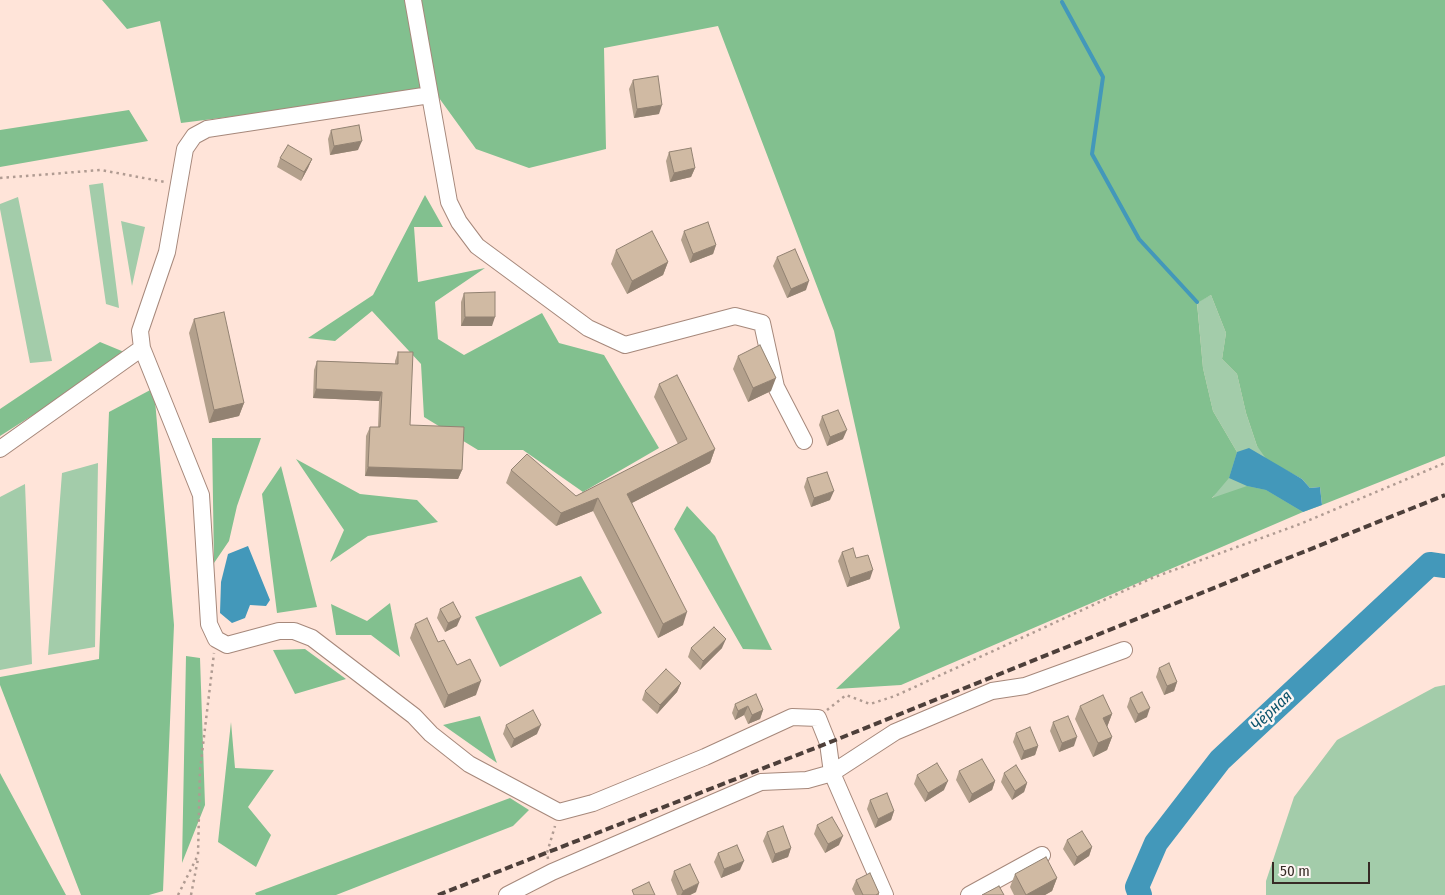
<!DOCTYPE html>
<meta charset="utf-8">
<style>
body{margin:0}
#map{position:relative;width:1445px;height:895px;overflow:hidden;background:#ffe4d9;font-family:"Fira Sans Condensed",sans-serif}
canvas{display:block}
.scale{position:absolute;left:1272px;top:862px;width:98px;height:22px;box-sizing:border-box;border:2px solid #362a25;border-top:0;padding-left:6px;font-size:15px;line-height:18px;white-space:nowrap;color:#362a25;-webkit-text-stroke:4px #fdf6f3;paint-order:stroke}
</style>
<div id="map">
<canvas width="1445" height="895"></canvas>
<div class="scale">50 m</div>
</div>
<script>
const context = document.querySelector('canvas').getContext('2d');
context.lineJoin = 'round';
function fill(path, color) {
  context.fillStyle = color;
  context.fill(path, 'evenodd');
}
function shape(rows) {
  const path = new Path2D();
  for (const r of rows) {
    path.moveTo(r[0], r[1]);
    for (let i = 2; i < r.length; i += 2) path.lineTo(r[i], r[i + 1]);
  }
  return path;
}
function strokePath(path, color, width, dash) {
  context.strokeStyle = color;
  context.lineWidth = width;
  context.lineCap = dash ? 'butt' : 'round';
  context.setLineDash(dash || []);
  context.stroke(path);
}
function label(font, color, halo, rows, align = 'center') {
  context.font = font + ' "Fira Sans Condensed",sans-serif';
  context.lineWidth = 5;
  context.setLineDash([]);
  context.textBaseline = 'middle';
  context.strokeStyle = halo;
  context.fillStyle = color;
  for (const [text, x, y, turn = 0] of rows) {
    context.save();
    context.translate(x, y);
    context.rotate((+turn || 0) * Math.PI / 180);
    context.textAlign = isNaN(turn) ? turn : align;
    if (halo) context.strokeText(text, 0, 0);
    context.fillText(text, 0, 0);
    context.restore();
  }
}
fill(shape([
 [103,183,119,308,106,304,89,185],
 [18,197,52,361,30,363,0,209,0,204],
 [121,221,145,227,132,286],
 [1211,295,1226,333,1222,359,1237,374,1246,413,1257,446,1322,505,1303,512,1290,506,1212,499,1237,452,1213,411,1203,368,1197,302],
 [98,463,95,647,48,655,62,473],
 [25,484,32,664,0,670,0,497],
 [1445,685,1445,895,1266,895,1266,881,1294,797,1337,740,1435,687]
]), '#a3ccaa');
fill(shape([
 [102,0,1445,0,1445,456,1322,505,1320,487,1310,488,1302,479,1267,460,1257,446,1246,413,1237,374,1222,359,1226,333,1211,295,1197,303,1203,368,1213,411,1237,452,1229,478,1212,498,1247,486,1266,490,1303,512,901,685,836,689,900,628,834,331,718,26,604,48,606,149,529,168,476,149,434,91,181,123,160,21,127,29],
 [129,110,148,141,0,167,0,130],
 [425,195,443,227,414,227,418,282,485,268,435,302,438,339,464,355,542,313,559,343,604,355,659,448,583,492,523,450,478,450,424,417,421,364,372,311,335,341,308,338,373,295],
 [100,342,129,354,0,436,0,409],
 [154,388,174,625,163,891,149,895,81,895,0,685,0,677,99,659,109,412],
 [212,438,261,438,237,506,229,541,214,563],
 [296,459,360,494,417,500,438,522,368,536,330,562,344,530],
 [281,466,317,607,277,613,262,494],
 [687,506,715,536,772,650,743,649,674,529],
 [581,576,602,613,500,667,475,617],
 [390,603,400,657,371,635,336,635,331,604,367,621],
 [305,649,346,679,295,694,273,650],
 [186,656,200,658,205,805,182,863],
 [480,716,497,763,443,725],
 [231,722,235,768,274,770,248,807,271,835,256,867,218,842],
 [0,773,66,895,0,895],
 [510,798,529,810,513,826,336,895,256,895,255,893]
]), '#82c08f');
fill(shape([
 [1249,448,1302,479,1310,488,1320,487,1322,505,1303,512,1266,490,1247,486,1229,478,1237,452],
 [248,546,270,600,266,606,250,605,245,618,232,623,220,613,221,582,228,554]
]), '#4398ba');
strokePath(shape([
 [1062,2,1103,77,1092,154,1139,239,1197,302]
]), '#4398ba', 4);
strokePath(shape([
 [1140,895,1137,887,1156,843,1220,760,1430,564,1445,566]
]), '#4398ba', 24);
const minor = shape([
 [413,0,449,202,459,222,477,246,588,328,625,345,735,316,762,323,776,387,804,441],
 [430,95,207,129,194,136,185,149,167,252,140,331,142,348,201,495,209,624,216,639,227,645,279,631,294,631,312,638,414,716,431,734,469,764,559,812,593,803,705,757,792,717,818,718,828,743,832,773,885,895],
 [0,449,142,348],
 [507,895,552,872,761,782,807,780,832,773,895,732,992,691,1025,686,1124,650],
 [969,895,1042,855]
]);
strokePath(minor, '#a6887b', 18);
strokePath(shape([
 [0,178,101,170,165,182],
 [827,710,846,695,870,704,895,696,1152,578,1300,524,1445,463],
 [548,859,547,853,555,826],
 [178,895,198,855,200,770,214,653],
 [191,895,198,859]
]), '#b09b92', 2.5, [2.5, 4]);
strokePath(minor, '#fff', 16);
strokePath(shape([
 [438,895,828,743,1445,495]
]), '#4d3f3a', 4, [8, 4]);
fill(shape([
 [633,80,659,114,634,118,629,89],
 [331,130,358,150,330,155,328,139],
 [669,152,695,168,691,177,670,182,666,161],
 [280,158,312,159,308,168,301,181,277,167],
 [684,231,716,245,713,254,690,263,681,240],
 [616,250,668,262,663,275,627,294,611,264],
 [777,257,806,290,787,298,773,266],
 [464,293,492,326,461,326,461,302],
 [194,319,244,403,239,416,209,423,189,333],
 [398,352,410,425,462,470,458,479,365,476,366,436,370,427,378,427,379,401,313,398,314,370,317,361,395,364,395,361],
 [738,356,771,391,748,402,733,369],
 [659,384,715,449,710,463,632,503,683,625,658,638,593,511,556,526,506,483,511,470,576,496,678,444,654,397],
 [822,416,843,439,827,446,819,425],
 [807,478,830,500,811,507,804,487],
 [842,552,856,558,870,579,847,587,838,561],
 [440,609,457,626,445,632,437,618],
 [415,624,438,642,476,695,444,708,410,638],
 [691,648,722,648,700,670,688,657],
 [1159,668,1177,682,1174,691,1164,695,1156,677],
 [681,683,677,692,657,714,642,700,645,691],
 [1130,698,1147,717,1135,723,1127,707],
 [735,704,763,710,760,719,748,724,744,715,735,720,732,713],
 [1080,706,1112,714,1107,727,1112,737,1107,750,1093,757,1075,719],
 [1053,722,1074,746,1059,752,1050,731],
 [506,725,537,734,511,748,503,734],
 [1016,733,1038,746,1035,755,1021,760,1013,742],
 [959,771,995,781,992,790,969,803,956,780],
 [1004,773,1027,783,1024,792,1012,800,1001,782],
 [917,775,944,790,925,802,914,784],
 [870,800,894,811,891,820,875,828,867,809],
 [817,825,839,845,825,853,814,834],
 [767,832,791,848,788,857,772,863,763,841],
 [1067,840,1092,847,1089,856,1074,866,1063,849],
 [718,853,740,870,721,878,714,862],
 [674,871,696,892,690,895,677,895,671,880],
 [1015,874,1057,878,1052,891,1045,895,1014,895,1010,887],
 [856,880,879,893,879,895,855,895,852,889]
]), '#b3a08c');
fill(shape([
 [662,105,659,114,634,118,637,109],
 [362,141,358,150,330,155,334,146],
 [312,159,308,168,301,181,304,172],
 [695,168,691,177,670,182,674,173],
 [716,245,713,254,690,263,693,254],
 [668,262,663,275,627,294,632,281],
 [809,281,806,290,787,298,791,289],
 [465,317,495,317,492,326,461,326],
 [776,378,771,391,748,402,753,388],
 [316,389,382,392,379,401,313,398],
 [244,403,239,416,209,423,214,410],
 [847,430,843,439,827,446,830,437],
 [715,449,710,463,622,508,627,494],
 [368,467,462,470,458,479,365,476],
 [834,491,830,500,811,507,814,498],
 [598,498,593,511,556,526,561,513],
 [873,570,870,579,847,587,850,578],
 [687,612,683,625,658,638,663,624],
 [461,617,457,626,445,632,448,623],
 [726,639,722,648,700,670,703,661],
 [481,681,476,695,444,708,448,695],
 [1177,682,1174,691,1164,695,1167,686],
 [681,683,677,692,657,714,660,705],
 [748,706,744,715,735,720,738,711],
 [1150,708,1147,717,1135,723,1138,714],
 [763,710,760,719,748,724,752,715],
 [1112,714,1107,727,1103,718],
 [541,725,537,734,511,748,514,739],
 [1077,737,1074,746,1059,752,1062,743],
 [1112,737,1107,750,1093,757,1098,743],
 [1038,746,1035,755,1021,760,1024,751],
 [948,781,944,790,925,802,928,793],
 [995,781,992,790,969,803,972,794],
 [1027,783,1024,792,1012,800,1015,791],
 [894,811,891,820,875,828,878,819],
 [843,836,839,845,825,853,828,844],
 [1092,847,1089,856,1074,866,1077,857],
 [791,848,788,857,772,863,775,854],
 [744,861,740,870,721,878,724,869],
 [1057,878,1052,891,1045,895,1026,895],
 [699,883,696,892,690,895,681,895,683,891]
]), '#928272');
const building = shape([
 [658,76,662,105,637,109,633,80,658,76],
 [359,125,362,141,334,146,331,130,359,125],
 [288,145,312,159,304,172,280,158,288,145],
 [691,148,695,168,674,173,669,152,691,148],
 [708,222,716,245,693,254,684,231,708,222],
 [652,231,668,262,632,281,616,250,652,231],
 [795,249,809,281,791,289,777,257,795,249],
 [495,292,495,317,465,317,464,293,495,292],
 [224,312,244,403,214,410,194,319,224,312],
 [760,345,776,378,753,388,738,356,760,345],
 [398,352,413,352,410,425,464,427,462,470,368,467,370,427,380,427,382,392,316,389,317,361,398,364,398,352],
 [677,375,715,449,627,494,687,612,663,624,598,498,561,513,511,470,527,454,576,496,687,439,659,384,677,375],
 [838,410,847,430,830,437,822,416,838,410],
 [827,472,834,491,814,498,807,478,827,472],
 [853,548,856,558,868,555,873,570,850,578,842,552,853,548],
 [453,602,461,617,448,623,440,609,453,602],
 [427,618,438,642,444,640,457,665,470,659,481,681,448,695,415,624,427,618],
 [714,627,726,639,703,661,691,648,714,627],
 [1169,663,1177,682,1167,686,1159,668,1169,663],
 [666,669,681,683,660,705,645,691,666,669],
 [1142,692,1150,708,1138,714,1130,698,1142,692],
 [756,694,763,710,752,715,748,706,738,711,735,704,756,694],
 [1103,695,1112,714,1103,718,1112,737,1098,743,1080,706,1103,695],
 [533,710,541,725,514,739,506,725,533,710],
 [1068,716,1077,737,1062,743,1053,722,1068,716],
 [1030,727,1038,746,1024,751,1016,733,1030,727],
 [982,759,995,781,972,794,959,771,982,759],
 [937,763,948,781,928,793,917,775,937,763],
 [1016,765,1027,783,1015,791,1004,773,1016,765],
 [887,793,894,811,878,819,870,800,887,793],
 [832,817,843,836,828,844,817,825,832,817],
 [783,826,791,848,775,854,767,832,783,826],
 [1082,831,1092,847,1077,857,1067,840,1082,831],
 [737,845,744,861,724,869,718,853,737,845],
 [1046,857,1057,878,1026,895,1015,874,1046,857],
 [690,864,699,883,683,891,674,871,690,864],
 [870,873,879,893,876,895,863,895,856,880,870,873],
 [649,882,655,895,634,895,632,890,649,882],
 [999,886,1004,895,982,895,999,886]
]);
fill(building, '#d0baa3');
strokePath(building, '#928272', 1);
label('italic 16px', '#0d546c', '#fdf6f3', [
 ["Чёрная",1272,711,-43]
]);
</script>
